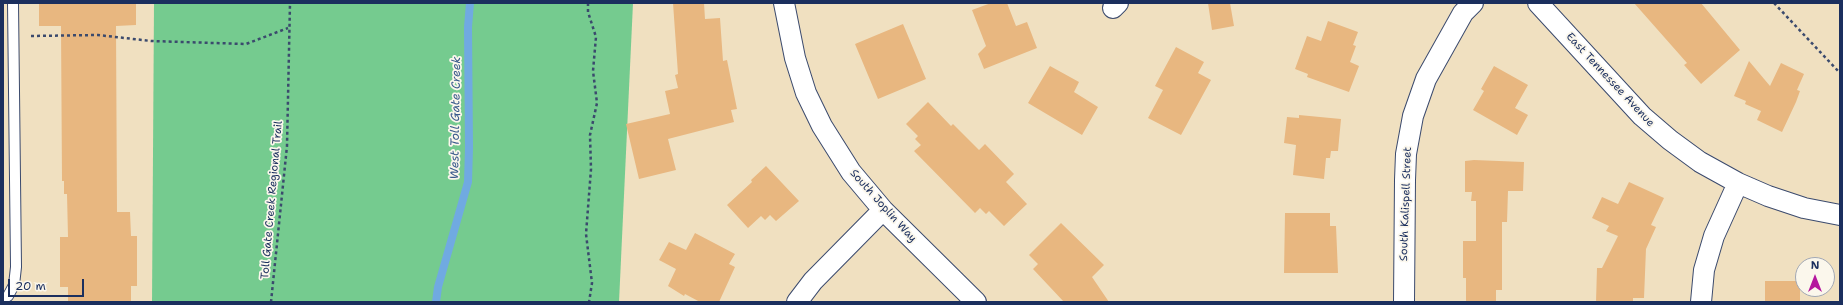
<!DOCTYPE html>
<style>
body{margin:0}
#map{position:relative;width:1843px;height:305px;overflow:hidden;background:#f0e0c0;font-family:"Shantell Sans",sans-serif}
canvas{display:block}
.frame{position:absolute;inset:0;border:4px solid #1b2f5e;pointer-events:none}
.north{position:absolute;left:1795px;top:257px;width:40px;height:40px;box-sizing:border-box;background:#fbf7ec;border:1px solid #a1a7b3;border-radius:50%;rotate:0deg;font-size:11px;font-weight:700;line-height:16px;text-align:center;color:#1b2f5e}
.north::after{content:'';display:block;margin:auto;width:14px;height:18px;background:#b5179e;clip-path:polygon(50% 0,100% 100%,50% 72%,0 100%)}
.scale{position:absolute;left:8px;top:279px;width:76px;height:18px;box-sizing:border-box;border:2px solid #1b2f5e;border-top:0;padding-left:5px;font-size:12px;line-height:14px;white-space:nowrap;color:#1b2f5e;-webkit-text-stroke:3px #fbf7ec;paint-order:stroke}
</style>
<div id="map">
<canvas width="1843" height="305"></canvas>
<div class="frame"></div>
<div class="north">N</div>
<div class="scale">20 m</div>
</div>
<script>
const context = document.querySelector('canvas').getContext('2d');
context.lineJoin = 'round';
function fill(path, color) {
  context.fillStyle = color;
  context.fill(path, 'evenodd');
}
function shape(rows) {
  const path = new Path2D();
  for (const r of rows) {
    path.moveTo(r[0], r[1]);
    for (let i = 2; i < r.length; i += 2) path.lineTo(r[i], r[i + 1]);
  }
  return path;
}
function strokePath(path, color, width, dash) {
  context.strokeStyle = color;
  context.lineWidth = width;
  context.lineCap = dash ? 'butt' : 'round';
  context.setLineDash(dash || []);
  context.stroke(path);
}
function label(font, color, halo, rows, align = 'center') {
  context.font = font + ' "Shantell Sans",sans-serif';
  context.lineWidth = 3.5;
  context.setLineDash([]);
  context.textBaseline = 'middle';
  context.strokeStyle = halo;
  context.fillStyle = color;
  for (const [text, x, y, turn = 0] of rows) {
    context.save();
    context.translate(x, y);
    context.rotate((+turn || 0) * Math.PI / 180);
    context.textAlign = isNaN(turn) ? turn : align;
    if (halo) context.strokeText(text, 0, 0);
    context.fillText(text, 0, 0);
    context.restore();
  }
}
fill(shape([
 [154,3,633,3,619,302,152,302]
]), '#75cb8f');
strokePath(shape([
 [436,302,438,287,468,182,469,148,468,27,470,3]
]), '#70aae1', 8);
fill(shape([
 [39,3,136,3,136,25,116,26,117,212,130,212,131,236,137,236,137,286,131,286,131,302,68,302,68,287,60,287,60,237,68,237,67,194,64,194,64,181,62,181,61,26,39,26],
 [673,3,704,3,705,19,720,18,723,61,727,60,737,109,731,110,734,122,668,139,676,170,639,179,626,124,670,114,665,91,678,88,675,75,678,74],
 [991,3,1007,3,1016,26,1027,22,1037,48,984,69,978,54,986,46,972,10],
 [1208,3,1230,3,1234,26,1212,30],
 [1634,3,1701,3,1740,50,1701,84,1684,65,1687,63],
 [1328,21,1358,32,1353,45,1356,46,1350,62,1359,66,1349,92,1307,77,1308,74,1295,69,1307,36,1321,41],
 [903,24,926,79,878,99,855,44],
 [1176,47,1204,62,1198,73,1211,80,1181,135,1148,118,1163,90,1155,86],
 [1749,61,1770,86,1781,63,1804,74,1797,90,1800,91,1796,102,1782,132,1757,120,1761,111,1745,104,1746,101,1734,96],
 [1050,66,1079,82,1074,92,1098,107,1082,135,1028,103],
 [1494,66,1528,85,1515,108,1528,115,1517,135,1473,110,1484,91,1481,89],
 [928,102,951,126,953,124,979,150,985,144,1014,174,1006,182,1027,204,1004,226,989,211,986,214,980,208,975,213,914,151,921,145,915,139,918,136,906,124],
 [1299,115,1341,119,1338,151,1331,151,1330,158,1326,158,1324,179,1293,175,1296,145,1284,143,1287,117,1299,118],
 [1474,160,1524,162,1523,191,1508,191,1507,222,1502,222,1502,290,1496,290,1496,302,1466,302,1466,278,1463,278,1463,241,1476,241,1476,201,1471,201,1472,192,1465,192,1465,161],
 [766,166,799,201,776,221,770,215,765,220,761,216,748,228,727,205,752,182,751,180],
 [1629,182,1664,198,1651,225,1656,227,1646,249,1644,298,1633,298,1633,302,1596,302,1597,268,1602,268,1618,236,1606,231,1609,226,1592,218,1602,197,1618,204],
 [1285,213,1330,213,1330,226,1336,226,1338,273,1284,273],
 [1061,223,1104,265,1092,277,1109,302,1064,302,1033,269,1038,264,1029,255],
 [695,233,735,254,729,264,735,267,719,302,700,302,685,294,684,296,668,286,676,269,659,260,669,242,686,250],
 [1765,281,1800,281,1800,302,1765,302]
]), '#e8b780');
const lane = shape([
 [3,299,8,296,14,285,16,267,13,3]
]);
const street = shape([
 [784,3,795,58,806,93,822,126,851,172,883,210,976,302],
 [1538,3,1642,116,1670,140,1700,162,1738,183,1768,196,1804,208,1840,215],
 [1113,8,1118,3],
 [797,302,813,281,883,210],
 [1404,302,1405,180,1406,154,1413,116,1426,79,1463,13,1473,3],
 [1701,302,1704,270,1714,236,1738,183]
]);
strokePath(lane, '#3b4a6d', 12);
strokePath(street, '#3b4a6d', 22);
strokePath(shape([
 [588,3,588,12,596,37,593,71,597,103,590,135,591,169,586,234,592,283,589,302],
 [1774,3,1840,73],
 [31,36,98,35,151,41,246,44,288,28],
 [271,302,287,146,290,3]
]), '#3b4a6d', 2.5, [3, 3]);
strokePath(lane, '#fff', 10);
strokePath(street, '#fff', 20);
label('11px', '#1b2f5e', '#fbf7ec', [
 ["East Tennessee Avenue",1610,80,47],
 ["Toll Gate Creek Regional Trail",272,200,-85],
 ["South Kalispell Street",1406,204,-88],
 ["South Joplin Way",883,206,48]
]);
label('italic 12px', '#395a8c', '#fbf7ec', [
 ["West Toll Gate Creek",456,118,-89]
]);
</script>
